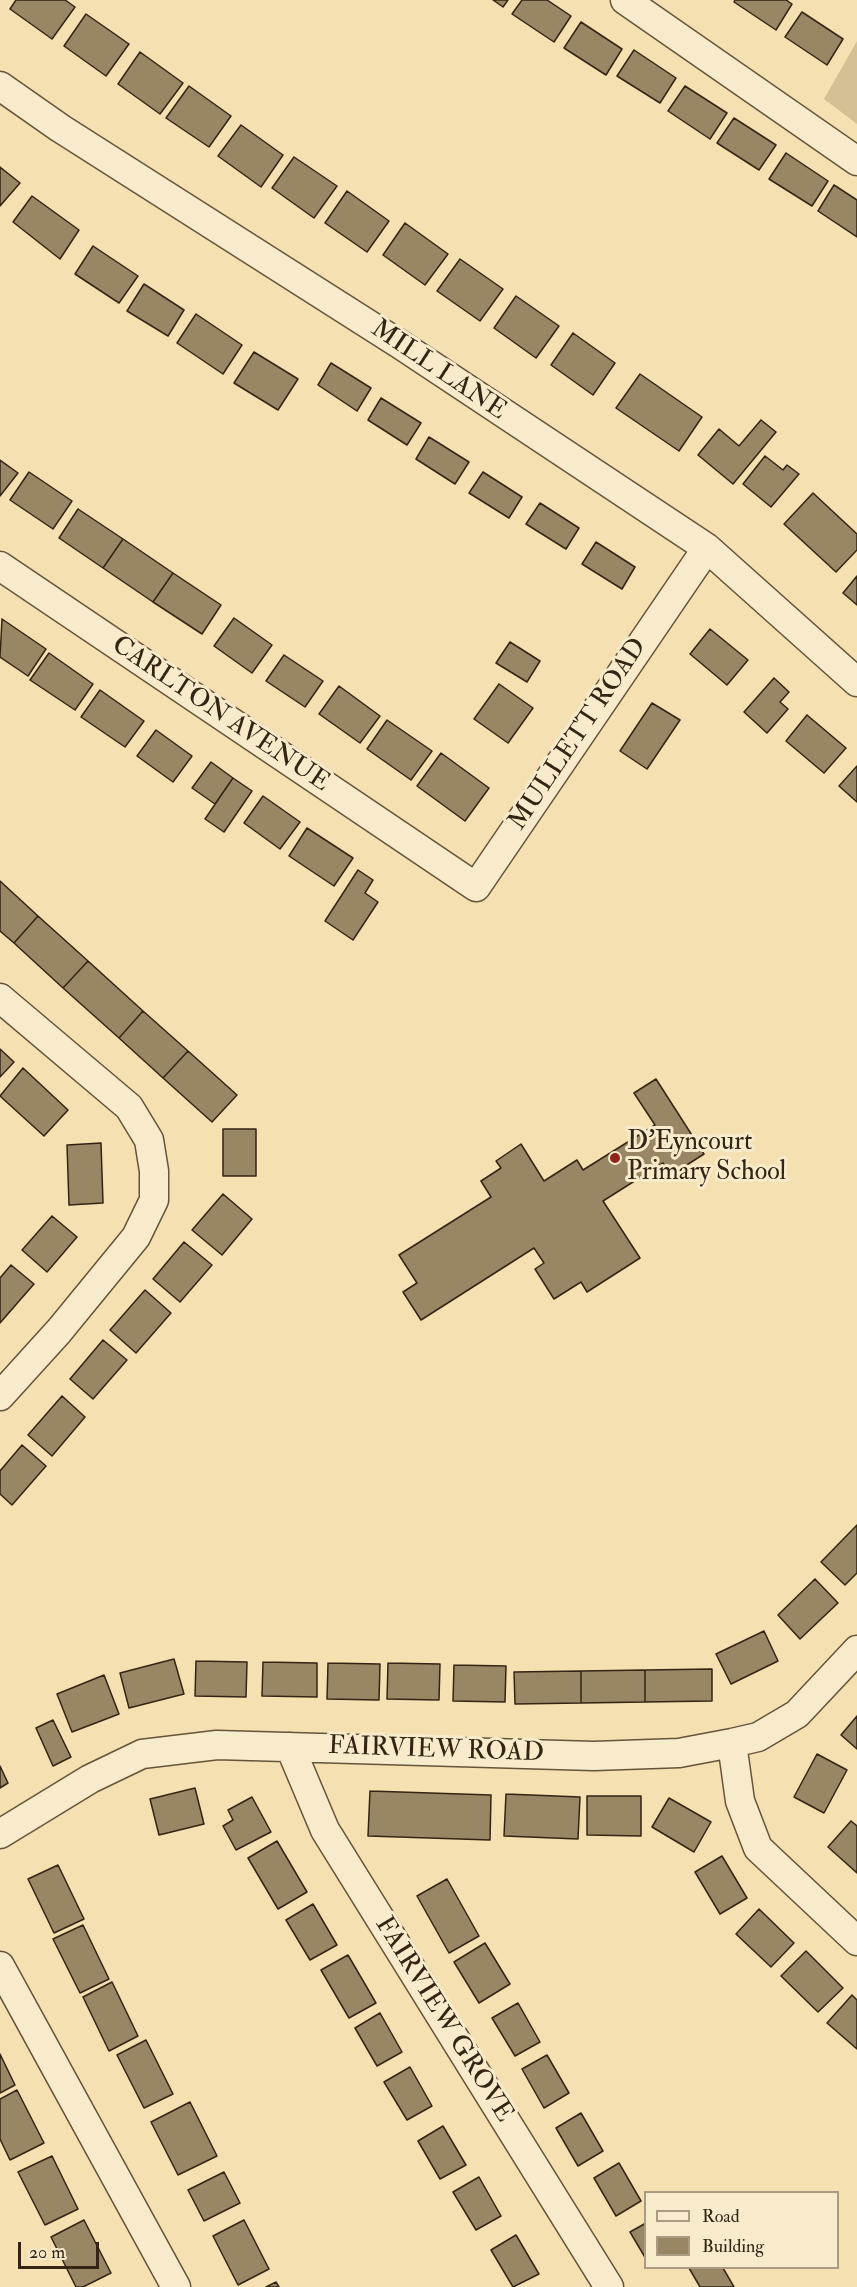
<!DOCTYPE html>
<style>
body{margin:0}
#map{position:relative;width:857px;height:2287px;overflow:hidden;background:#f4e0b0;font-family:"IM FELL Double Pica",serif}
canvas{display:block}
.legend{position:absolute;left:644px;top:2191px;width:195px;height:78px;box-sizing:border-box;background:#f8ebcc;border:2px solid #aa9b82;margin:0;padding:8px 10px;list-style:none;font-size:18px;color:#352413}
.legend li{display:flex;align-items:center;gap:12px;height:30px}
.legend b{width:30px;border:2px solid #aa9b82}
.scale{position:absolute;left:18px;top:2242px;width:81px;height:27px;box-sizing:border-box;border:3px solid #352413;border-top:0;padding-left:8px;font-size:18px;line-height:21px;white-space:nowrap;color:#352413;-webkit-text-stroke:4px #f8ebcc;paint-order:stroke}
</style>
<div id="map">
<canvas width="857" height="2287"></canvas>
<ul class="legend">
<li><b style="height:8px;background:#f8ebcc"></b>Road</li>
<li><b style="height:16px;background:#988665"></b>Building</li>
</ul>
<div class="scale">20 m</div>
</div>
<script>
const context = document.querySelector('canvas').getContext('2d');
context.lineJoin = 'round';
function fill(path, color) {
  context.fillStyle = color;
  context.fill(path, 'evenodd');
}
function shape(rows) {
  const path = new Path2D();
  for (const r of rows) {
    path.moveTo(r[0], r[1]);
    for (let i = 2; i < r.length; i += 2) path.lineTo(r[i], r[i + 1]);
  }
  return path;
}
function strokePath(path, color, width, dash) {
  context.strokeStyle = color;
  context.lineWidth = width;
  context.lineCap = dash ? 'butt' : 'round';
  context.setLineDash(dash || []);
  context.stroke(path);
}
function label(font, color, halo, rows, align = 'center') {
  context.font = font + ' "IM FELL Double Pica",serif';
  context.lineWidth = 6;
  context.setLineDash([]);
  context.textBaseline = 'middle';
  context.strokeStyle = halo;
  context.fillStyle = color;
  for (const [text, x, y, turn = 0] of rows) {
    context.save();
    context.translate(x, y);
    context.rotate((+turn || 0) * Math.PI / 180);
    context.textAlign = isNaN(turn) ? turn : align;
    if (halo) context.strokeText(text, 0, 0);
    context.fillText(text, 0, 0);
    context.restore();
  }
}
fill(shape([
 [857,41,857,124,824,99]
]), '#d4c095');
const building = shape([
 [16,0,65,0,75,7,52,39,10,9,16,0],
 [493,0,508,0,503,7,493,0],
 [522,0,547,0,571,16,554,42,512,14,522,0],
 [735,0,786,0,792,4,776,30,734,2,735,0],
 [802,12,843,39,827,65,785,37,802,12],
 [86,14,129,44,106,76,64,46,86,14],
 [581,22,622,49,606,75,564,48,581,22],
 [634,50,676,78,660,103,617,76,634,50],
 [140,52,183,83,160,114,118,84,140,52],
 [189,86,231,116,209,147,166,118,189,86],
 [685,86,727,113,710,139,668,111,685,86],
 [734,118,776,145,759,170,717,143,734,118],
 [241,125,283,155,261,187,218,156,241,125],
 [786,153,828,181,812,206,769,179,786,153],
 [294,157,337,186,314,218,272,188,294,157],
 [0,167,20,183,0,206,0,167],
 [834,185,857,200,857,237,818,211,834,185],
 [347,191,389,221,367,252,325,223,347,191],
 [32,196,79,230,60,259,13,222,32,196],
 [405,223,448,254,425,285,383,255,405,223],
 [93,246,138,276,119,303,75,274,93,246],
 [460,259,503,289,480,321,437,291,460,259],
 [144,284,184,310,168,336,127,311,144,284],
 [516,296,559,326,536,358,494,328,516,296],
 [196,314,242,345,223,374,177,343,196,314],
 [573,333,615,363,593,395,551,365,573,333],
 [254,352,298,379,278,410,234,383,254,352],
 [331,363,371,388,357,411,318,385,331,363],
 [640,374,702,417,679,451,616,408,640,374],
 [381,398,421,423,407,445,368,420,381,398],
 [761,420,776,432,733,484,698,455,719,429,739,446,761,420],
 [429,437,469,462,455,484,416,459,429,437],
 [765,456,783,470,787,465,799,474,771,507,743,484,765,456],
 [0,460,18,473,0,496,0,460],
 [29,472,72,501,53,529,10,500,29,472],
 [483,472,522,497,509,518,469,493,483,472],
 [813,493,857,534,857,550,836,572,784,524,813,493],
 [540,503,579,528,566,549,526,524,540,503],
 [78,509,123,539,103,568,59,538,78,509],
 [123,539,173,573,153,602,103,568,123,539],
 [596,542,635,567,622,589,582,564,596,542],
 [173,573,221,605,202,634,153,602,173,573],
 [857,576,857,605,843,593,857,576],
 [234,618,272,645,252,673,214,646,234,618],
 [2,619,46,649,28,676,0,657,2,619],
 [710,629,748,660,727,685,690,654,710,629],
 [510,642,540,661,527,682,496,663,510,642],
 [49,653,93,684,75,710,30,680,49,653],
 [284,655,323,681,305,707,266,681,284,655],
 [774,678,789,692,780,702,788,709,767,733,744,712,774,678],
 [499,684,533,708,508,743,474,719,499,684],
 [339,686,380,716,360,743,319,714,339,686],
 [100,690,144,721,125,747,81,717,100,690],
 [652,703,680,720,647,769,620,751,652,703],
 [807,715,846,748,824,773,786,741,807,715],
 [387,720,432,751,411,780,367,749,387,720],
 [156,730,192,756,173,782,137,756,156,730],
 [441,753,489,788,465,821,417,786,441,753],
 [211,762,233,778,215,804,192,788,211,762],
 [857,766,857,802,839,786,857,766],
 [233,778,252,791,224,832,205,819,233,778],
 [263,796,300,822,280,849,244,823,263,796],
 [307,828,353,858,334,886,289,856,307,828],
 [358,870,373,880,365,893,378,902,353,940,325,921,358,870],
 [0,881,38,916,14,943,0,931,0,881],
 [38,916,88,961,63,988,14,943,38,916],
 [88,961,143,1011,119,1038,63,988,88,961],
 [143,1011,188,1051,163,1078,119,1038,143,1011],
 [0,1049,14,1062,0,1077,0,1049],
 [188,1051,237,1095,212,1122,163,1078,188,1051],
 [23,1068,68,1110,44,1136,0,1096,23,1068],
 [656,1079,704,1154,671,1175,663,1163,603,1201,640,1258,587,1292,581,1282,554,1299,535,1269,544,1263,534,1248,421,1320,403,1292,417,1283,399,1255,491,1197,481,1181,501,1168,496,1161,521,1144,544,1181,577,1160,583,1170,655,1125,634,1093,656,1079],
 [223,1129,256,1129,256,1176,223,1176,223,1129],
 [101,1143,103,1203,69,1205,67,1145,101,1143],
 [223,1194,252,1219,222,1255,192,1230,223,1194],
 [52,1216,77,1237,47,1272,22,1250,52,1216],
 [184,1242,212,1265,180,1302,153,1279,184,1242],
 [11,1265,34,1284,0,1323,0,1278,11,1265],
 [145,1290,171,1313,136,1353,110,1330,145,1290],
 [103,1340,127,1360,93,1399,70,1379,103,1340],
 [62,1396,85,1417,52,1456,28,1435,62,1396],
 [22,1445,46,1466,12,1505,0,1494,0,1471,22,1445],
 [857,1525,857,1573,845,1585,821,1562,857,1525],
 [815,1579,838,1603,800,1639,778,1615,815,1579],
 [764,1631,778,1661,731,1684,716,1654,764,1631],
 [174,1659,184,1694,129,1708,120,1673,174,1659],
 [196,1661,247,1662,246,1697,195,1696,196,1661],
 [263,1662,317,1663,317,1697,262,1696,263,1662],
 [328,1663,380,1664,379,1700,327,1699,328,1663],
 [388,1663,440,1664,439,1700,387,1699,388,1663],
 [454,1665,506,1666,505,1702,453,1701,454,1665],
 [712,1669,712,1701,645,1702,645,1670,712,1669],
 [645,1670,645,1702,581,1703,581,1671,645,1670],
 [581,1671,581,1703,515,1704,514,1672,581,1671],
 [104,1675,119,1714,72,1732,57,1694,104,1675],
 [857,1716,857,1749,841,1735,857,1716],
 [53,1720,71,1757,53,1766,36,1728,53,1720],
 [817,1754,847,1770,824,1813,794,1797,817,1754],
 [0,1766,8,1783,0,1788,0,1766],
 [195,1788,204,1824,159,1835,150,1799,195,1788],
 [370,1791,491,1795,490,1840,368,1836,370,1791],
 [506,1794,580,1797,578,1839,504,1836,506,1794],
 [587,1796,641,1796,641,1836,587,1835,587,1796],
 [252,1797,271,1832,236,1850,223,1826,233,1820,228,1810,252,1797],
 [669,1798,711,1822,694,1852,652,1827,669,1798],
 [851,1821,857,1826,857,1873,828,1847,851,1821],
 [277,1841,307,1892,278,1909,248,1858,277,1841],
 [722,1856,747,1898,720,1914,695,1872,722,1856],
 [58,1865,84,1919,54,1933,28,1879,58,1865],
 [447,1879,479,1936,449,1953,417,1896,447,1879],
 [313,1904,337,1945,310,1960,286,1920,313,1904],
 [759,1909,794,1943,771,1967,736,1934,759,1909],
 [83,1925,109,1979,80,1993,53,1939,83,1925],
 [485,1943,510,1984,479,2003,454,1962,485,1943],
 [806,1951,843,1988,818,2012,781,1976,806,1951],
 [348,1955,376,2003,349,2018,321,1970,348,1955],
 [112,1982,138,2036,109,2051,83,1997,112,1982],
 [852,1995,857,2000,857,2049,827,2023,852,1995],
 [518,2003,540,2042,515,2056,492,2018,518,2003],
 [380,2013,402,2052,377,2066,355,2028,380,2013],
 [146,2040,173,2094,144,2108,117,2055,146,2040],
 [0,2054,15,2085,0,2093,0,2054],
 [547,2055,569,2093,544,2108,522,2069,547,2055],
 [410,2067,432,2106,407,2120,384,2082,410,2067],
 [17,2090,44,2143,10,2160,0,2139,0,2099,17,2090],
 [190,2102,217,2156,178,2175,151,2122,190,2102],
 [581,2113,603,2151,578,2166,556,2128,581,2113],
 [443,2126,466,2165,440,2179,418,2141,443,2126],
 [52,2156,78,2209,45,2225,18,2172,52,2156],
 [619,2163,641,2201,616,2216,594,2178,619,2163],
 [224,2172,240,2203,204,2221,188,2190,224,2172],
 [479,2177,501,2216,476,2230,453,2192,479,2177],
 [84,2220,111,2273,83,2287,76,2287,51,2237,84,2220],
 [244,2220,269,2269,238,2285,213,2236,244,2220],
 [646,2223,646,2259,630,2232,646,2223],
 [516,2235,539,2274,513,2287,491,2250,516,2235],
 [689,2268,723,2268,734,2287,700,2287,689,2268],
 [276,2282,279,2287,266,2287,276,2282]
]);
fill(building, '#988665');
strokePath(building, '#352413', 1.5);
const minor = shape([
 [625,0,857,161],
 [0,86,60,128,401,345,707,548,857,682],
 [0,566,476,887,707,548],
 [0,998,129,1107,149,1140,154,1171,154,1200,136,1237,59,1331,0,1396],
 [732,1743,740,1801,758,1848,857,1941],
 [290,1747,325,1830,609,2287],
 [0,1834,90,1779,142,1754,217,1745,594,1756,679,1753,732,1743,758,1737,797,1714,857,1650],
 [0,1966,176,2287]
]);
strokePath(minor, '#65533a', 31);
strokePath(minor, '#f8ebcc', 28);
for (const [x, y, r, color] of [
 [615,1158,6,"#8f2418"]
]) {
  const dot = new Path2D();
  dot.arc(x, y, r, 0, 2 * Math.PI);
  context.fillStyle = color;
  context.fill(dot);
  strokePath(dot, '#f8ebcc', 2);
}
label('26px', '#352413', '#f8ebcc', [
 ["MILL LANE",438,371,34],
 ["CARLTON AVENUE",220,715,34],
 ["MULLETT ROAD",579,735,-56],
 ["FAIRVIEW ROAD",436,1751,2],
 ["FAIRVIEW GROVE",443,2020,58]
]);
label('26px', '#352413', '#f8ebcc', [
 ["D'Eyncourt",627,1143],
 ["Primary School",627,1173]
], 'left');
</script>
